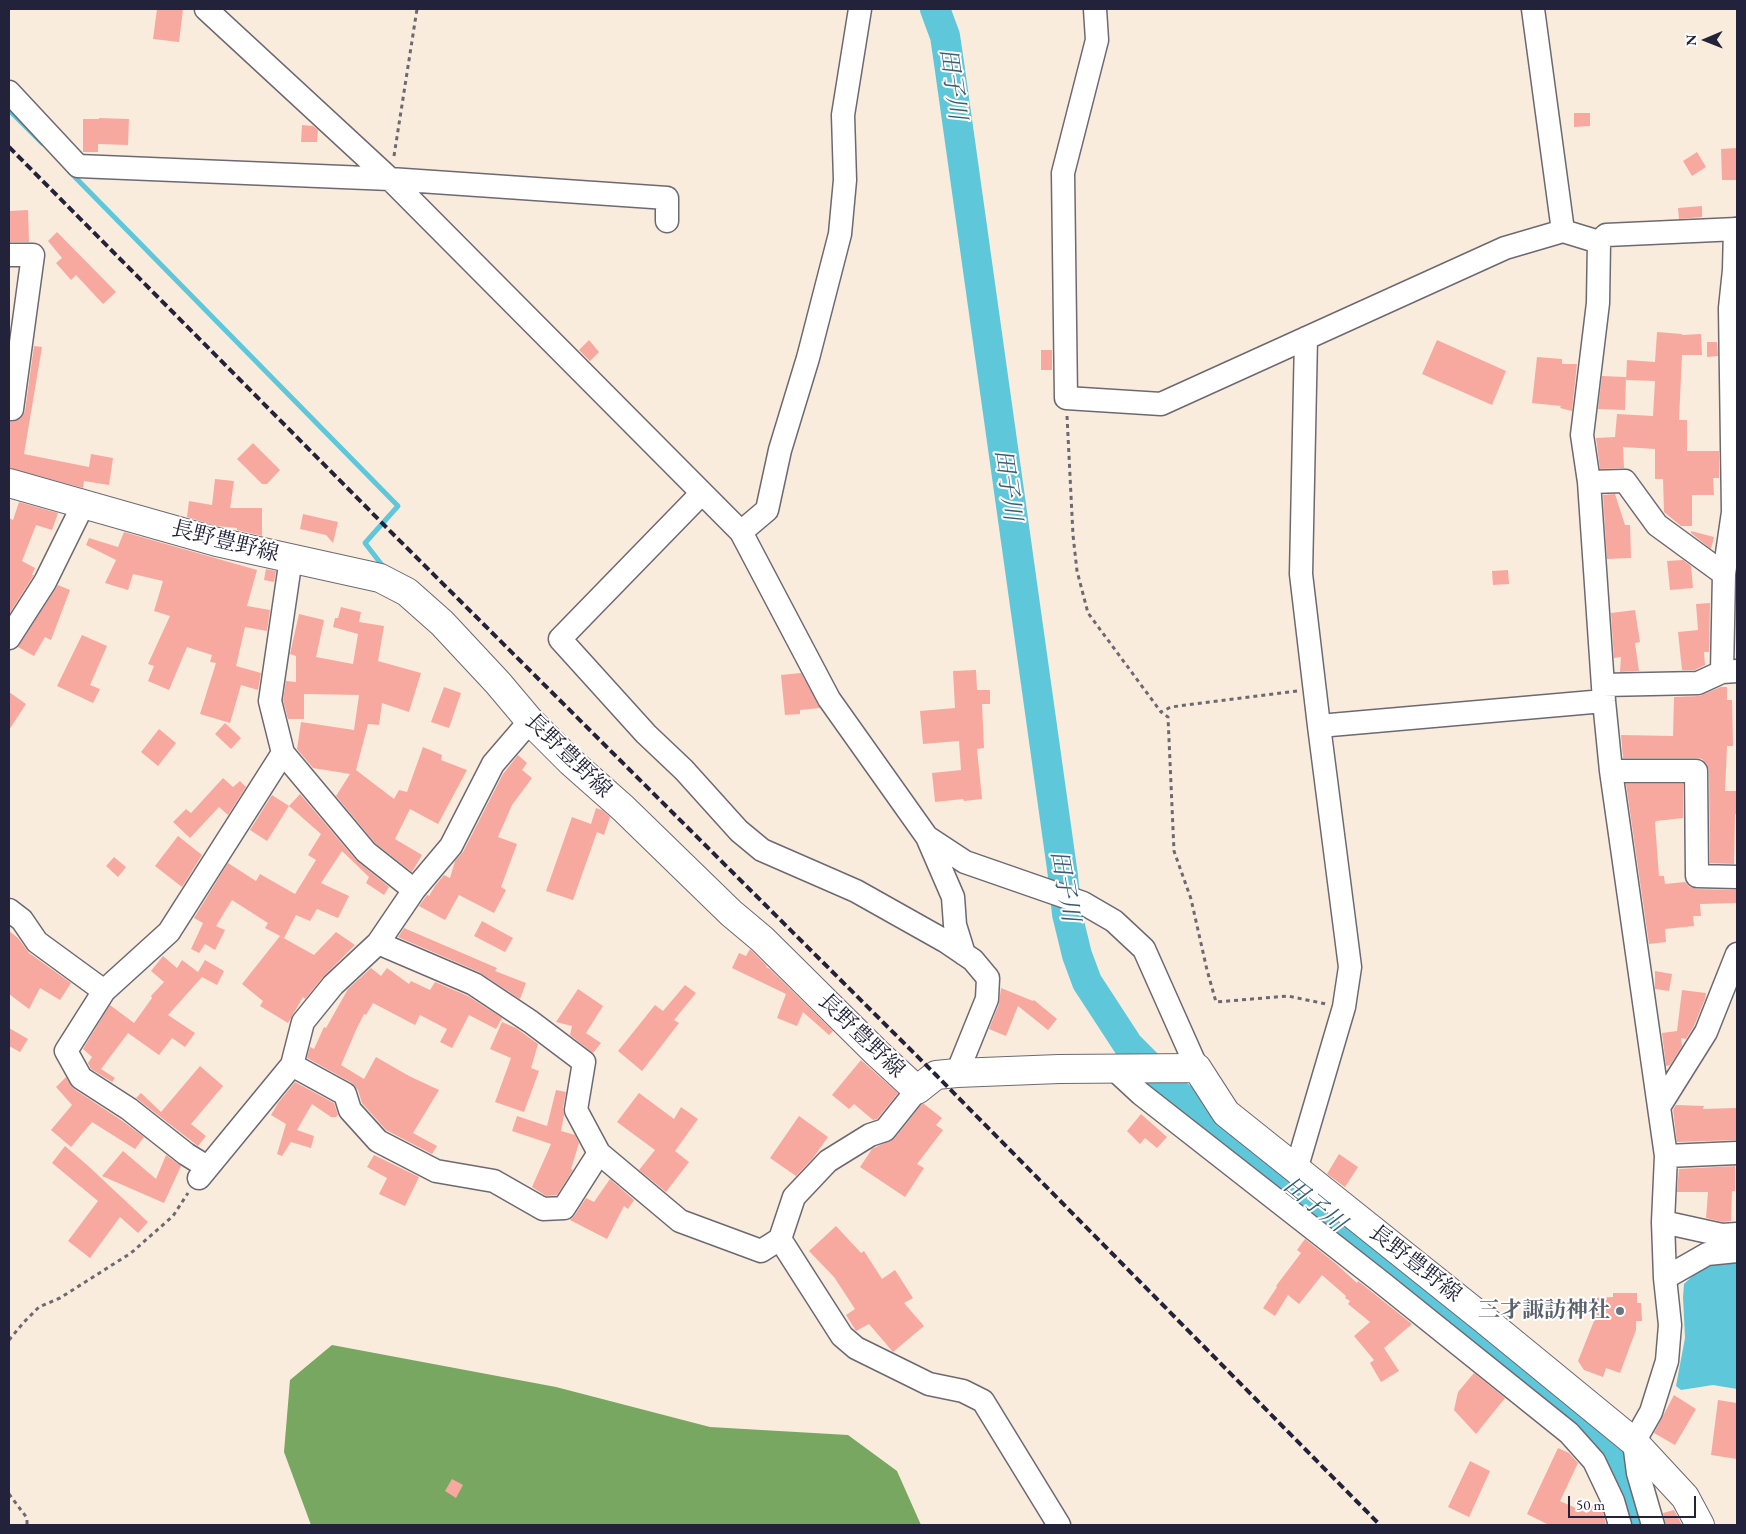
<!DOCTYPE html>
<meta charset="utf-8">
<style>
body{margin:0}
#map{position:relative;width:1746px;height:1534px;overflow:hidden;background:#f9ecdc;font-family:"EB Garamond",serif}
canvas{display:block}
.frame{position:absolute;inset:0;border:10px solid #22223b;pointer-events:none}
.north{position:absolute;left:1681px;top:15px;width:50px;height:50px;-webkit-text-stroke:4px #fff;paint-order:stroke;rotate:269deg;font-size:14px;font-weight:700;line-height:20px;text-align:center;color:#22223b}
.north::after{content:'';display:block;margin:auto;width:18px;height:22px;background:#22223b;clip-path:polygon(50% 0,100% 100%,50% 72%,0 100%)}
.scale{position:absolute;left:1568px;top:1496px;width:128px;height:22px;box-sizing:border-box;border:2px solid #22223b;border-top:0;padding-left:6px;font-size:15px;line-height:18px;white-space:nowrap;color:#22223b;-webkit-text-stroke:4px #fff;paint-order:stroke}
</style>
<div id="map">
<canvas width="1746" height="1534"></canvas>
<div class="frame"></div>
<div class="north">N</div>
<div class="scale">50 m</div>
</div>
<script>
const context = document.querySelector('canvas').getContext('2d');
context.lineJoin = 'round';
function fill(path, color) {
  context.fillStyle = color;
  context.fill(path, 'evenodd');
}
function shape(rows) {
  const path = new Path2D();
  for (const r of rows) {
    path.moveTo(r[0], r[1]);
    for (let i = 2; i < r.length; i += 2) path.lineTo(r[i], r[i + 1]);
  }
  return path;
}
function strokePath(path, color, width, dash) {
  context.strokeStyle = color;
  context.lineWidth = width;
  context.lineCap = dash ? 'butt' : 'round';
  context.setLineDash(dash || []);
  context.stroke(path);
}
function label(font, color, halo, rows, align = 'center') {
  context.font = font + ' "EB Garamond","Noto Serif JP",serif';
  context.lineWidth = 4;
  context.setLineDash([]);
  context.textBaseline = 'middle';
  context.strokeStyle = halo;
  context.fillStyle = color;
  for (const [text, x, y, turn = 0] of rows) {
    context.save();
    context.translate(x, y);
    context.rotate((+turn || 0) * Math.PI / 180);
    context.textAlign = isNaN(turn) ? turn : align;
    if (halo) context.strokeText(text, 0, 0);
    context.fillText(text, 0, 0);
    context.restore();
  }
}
fill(shape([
 [332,1345,556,1387,710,1427,848,1435,897,1471,921,1525,311,1525,284,1452,290,1380]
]), '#78a762');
fill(shape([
 [1737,1255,1737,1389,1713,1385,1681,1390,1676,1386,1685,1338,1683,1297,1684,1284,1701,1268]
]), '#5ec7da');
strokePath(shape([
 [9,110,42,143],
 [69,171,398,506,365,543,385,569]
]), '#5ec7da', 5);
strokePath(shape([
 [935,9,945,36,949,63,1063,876,1067,914,1077,955,1087,982,1128,1045,1177,1094,1473,1336,1552,1389,1598,1426,1634,1508,1639,1525]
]), '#5ec7da', 30);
fill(shape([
 [157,9,183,9,179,42,153,39],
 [1574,113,1590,113,1590,126,1574,127],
 [99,118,129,119,128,145,98,144,98,152,83,152,83,119,99,119],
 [302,125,313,126,318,130,317,142,301,142],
 [1737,148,1737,180,1722,180,1721,149],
 [1697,152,1706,167,1692,176,1683,161],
 [1702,206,1702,217,1679,219,1678,208],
 [28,210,29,242,9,242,9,211],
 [57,232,116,292,103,304,76,275,71,280,56,263,62,258,48,241],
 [1657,332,1682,334,1682,335,1701,334,1702,355,1682,355,1679,420,1687,420,1687,451,1719,451,1719,478,1713,478,1714,495,1692,495,1692,526,1681,526,1664,512,1663,479,1655,479,1655,449,1623,447,1624,468,1600,469,1596,438,1615,437,1617,414,1653,416,1655,381,1626,380,1627,360,1655,362],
 [589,340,599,352,590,361,579,350],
 [1437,340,1506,371,1492,405,1422,374],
 [1707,342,1717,342,1718,356,1707,357],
 [34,346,42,347,24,454,89,467,91,454,113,458,109,485,84,481,83,488,9,468,9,422,16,421,21,418,25,411],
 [1041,350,1052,350,1052,370,1041,370],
 [1537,357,1562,359,1562,364,1577,364,1572,411,1560,408,1561,406,1532,403],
 [1602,376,1626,377,1625,410,1598,409],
 [253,443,280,470,267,484,262,484,237,459],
 [215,479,234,481,230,508,262,508,262,536,237,530,237,528,216,526,187,517,189,501,212,505],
 [1615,494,1625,525,1630,525,1631,558,1607,559,1603,495],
 [19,502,58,513,52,530,36,525,22,561,35,568,32,575,34,575,9,614,9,518,13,520],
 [303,514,338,522,333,543,326,535,300,529],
 [1691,531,1714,537,1711,549,1691,533],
 [124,532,257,570,247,606,270,610,267,631,245,627,236,666,261,673,258,690,241,685,230,723,200,714,216,663,210,662,212,655,187,647,169,690,148,681,154,666,148,664,170,616,154,611,163,581,133,574,128,590,105,583,116,560,86,545,89,538,118,547],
 [1683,560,1691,566,1693,588,1670,590,1667,561],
 [266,569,276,571,274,582,264,580],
 [1508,570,1509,584,1493,585,1492,571],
 [58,585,70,590,51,640,45,637,34,656,18,647],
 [1710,603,1709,652,1704,652,1705,665,1695,670,1682,670,1678,632,1698,630,1696,604],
 [341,607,361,612,359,622,384,626,378,661,421,673,409,712,382,703,379,725,368,724,356,770,394,799,399,790,407,792,423,747,442,755,441,760,467,770,438,824,410,809,395,839,422,855,412,872,375,843,336,796,350,774,313,768,297,749,301,722,354,730,359,695,304,694,304,719,288,719,283,700,286,681,296,682,296,656,290,654,299,614,324,620,316,657,353,664,358,634,333,627,335,618,338,618],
 [1635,610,1640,642,1635,643,1639,671,1620,672,1621,657,1614,658,1611,613],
 [82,635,107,646,90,685,100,689,93,703,57,686],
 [976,670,977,690,990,690,990,704,982,704,984,748,977,749,982,799,964,801,963,799,935,802,932,773,961,770,959,741,923,744,920,711,955,708,953,671],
 [801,673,820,708,800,710,800,714,785,715,781,675],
 [444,687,461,693,449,728,431,722],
 [1721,687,1727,687,1727,700,1732,700,1733,746,1727,746,1725,791,1737,791,1737,814,1735,814,1734,864,1710,863,1709,771,1707,764,1702,759,1696,758,1623,758,1621,735,1673,736,1674,697,1699,696],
 [9,692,26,704,9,730],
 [225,723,241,738,231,749,215,734],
 [159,729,176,743,158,766,141,752],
 [518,755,527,763,522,770,532,778,512,805,498,837,517,844,501,887,506,890,494,913,459,895,445,920,419,906,427,895,429,896,435,886,444,875,450,878,455,861,463,852,503,774],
 [223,778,233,787,240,781,246,787,228,815,219,807,190,838,173,822,186,809,191,813],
 [1626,784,1683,784,1683,818,1656,821,1655,823,1659,876,1664,876,1665,884,1685,882,1690,887,1697,889,1737,890,1737,903,1700,904,1701,916,1693,916,1694,926,1665,929,1666,942,1649,944],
 [300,794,356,860,389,887,384,895,366,883,369,877,342,851,321,883,349,896,338,918,317,909,310,921,296,915,284,938,265,928,268,923,232,900,216,926,225,930,215,950,205,944,199,953,191,949,203,923,194,918,228,863,256,881,260,874,295,894,316,860,308,855,321,834,289,806],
 [272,795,289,806,267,841,250,830],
 [596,808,602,810,610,817,604,835,597,832,573,900,546,891,572,817,591,824],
 [178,836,202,855,182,887,155,866],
 [114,857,126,867,118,877,106,866],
 [482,921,513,938,505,952,474,936],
 [404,928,497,968,495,971,526,983,520,999,479,972,398,937],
 [9,931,18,938,29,953,71,983,60,1000,40,988,29,1009,9,994],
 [336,932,355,945,323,977,305,999,303,997,288,1023,260,1006,263,1001,242,984,280,936,314,955],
 [750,949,767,966,766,967,770,969,833,1031,829,1035,803,1012,797,1026,777,1018,786,994,732,968,739,953,746,956],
 [163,956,177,968,182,960,198,972,205,960,224,971,217,985,202,977,168,1015,195,1033,185,1047,172,1038,159,1055,128,1033,101,1069,115,1078,112,1082,91,1069,88,1063,92,1057,83,1049,110,1005,134,1023,152,998,151,996,164,982,151,971],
 [371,968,381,976,387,968,409,984,411,981,430,990,435,982,468,996,502,1018,496,1029,469,1015,452,1048,440,1042,447,1029,420,1015,415,1025,373,1003,366,1015,364,1014,356,1030,341,1065,364,1079,376,1057,409,1076,439,1090,413,1133,437,1146,432,1154,386,1130,362,1103,358,1090,352,1083,307,1058,310,1047,314,1049,324,1027,326,1028,348,989],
 [1655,971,1672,974,1669,991,1655,989],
 [685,985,696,993,674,1020,679,1023,642,1071,618,1051,655,1005,663,1011],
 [1001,988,1033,1001,1034,1000,1057,1019,1048,1030,1018,1006,1006,1036,989,1029,999,1004],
 [578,989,603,1006,586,1033,601,1043,593,1053,570,1035,572,1026,556,1022],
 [1682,990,1706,993,1705,999,1694,1026,1686,1039,1681,1038,1682,1046,1670,1065,1666,1066,1662,1033,1677,1031],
 [502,1022,516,1028,538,1044,531,1068,539,1071,524,1112,495,1102,511,1058,490,1049],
 [9,1028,28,1039,20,1052,9,1046],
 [861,1060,898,1093,877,1119,873,1120,854,1104,849,1109,832,1095],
 [200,1066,223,1086,191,1124,206,1136,198,1146,136,1098,141,1093,161,1112],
 [66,1077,74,1089,121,1120,144,1137,135,1149,92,1122,71,1147,51,1130,72,1105,56,1087],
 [295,1082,334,1103,338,1115,336,1117,331,1117,312,1104,297,1130,314,1136,311,1148,291,1142,282,1156,277,1154,286,1124,271,1115,278,1103],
 [556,1090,566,1092,563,1108,564,1115,561,1131,575,1135,579,1143,571,1169,573,1170,557,1195,546,1196,532,1187,551,1144,512,1131,517,1116,547,1126],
 [639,1093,674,1119,681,1107,698,1119,675,1151,689,1162,666,1192,639,1170,655,1150,617,1122],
 [922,1104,924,1104,942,1118,936,1125,943,1130,917,1164,924,1168,905,1197,860,1167,872,1149,895,1138],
 [1676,1105,1704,1106,1703,1109,1736,1108,1737,1140,1677,1142,1673,1110],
 [1141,1114,1167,1137,1157,1148,1145,1138,1140,1144,1127,1131],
 [799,1116,828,1137,813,1158,796,1176,770,1158],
 [65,1146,86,1164,148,1222,138,1233,120,1217,90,1258,68,1241,98,1201,52,1163],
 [123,1151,156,1179,166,1155,181,1166,164,1203,102,1176],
 [1339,1154,1358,1167,1345,1187,1327,1174],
 [374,1155,419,1177,405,1206,379,1194,387,1178,367,1167],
 [1735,1166,1735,1191,1732,1191,1731,1221,1723,1222,1706,1218,1708,1192,1677,1192,1679,1169],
 [610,1179,634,1200,628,1209,624,1206,607,1239,570,1220,575,1215,586,1198,594,1202],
 [836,1226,861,1253,864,1251,882,1279,895,1270,913,1298,904,1303,924,1326,893,1352,869,1324,856,1331,846,1315,855,1309,834,1277,809,1251],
 [1305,1239,1335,1263,1357,1283,1358,1281,1412,1324,1384,1348,1399,1371,1381,1382,1370,1363,1374,1360,1354,1336,1370,1322,1348,1304,1350,1301,1345,1298,1346,1296,1322,1275,1299,1304,1288,1295,1275,1316,1263,1308,1277,1287,1276,1286,1301,1253,1297,1250],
 [1613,1293,1637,1293,1637,1303,1641,1303,1642,1321,1636,1321,1636,1330,1620,1373,1606,1368,1603,1377,1584,1370,1578,1361,1594,1321,1593,1298,1613,1297],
 [1474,1373,1505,1398,1476,1434,1454,1410,1458,1392],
 [1674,1395,1696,1409,1675,1445,1654,1433],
 [1718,1400,1737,1403,1737,1459,1711,1455],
 [1558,1448,1569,1453,1578,1463,1560,1501,1587,1513,1592,1505,1603,1512,1606,1525,1549,1525,1527,1514],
 [1470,1461,1490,1471,1469,1517,1448,1507],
 [452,1479,463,1485,456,1498,445,1491],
 [1674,1510,1682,1525,1666,1525,1663,1513]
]), '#f8a99f');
const minor = shape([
 [206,9,390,179,741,532,829,699,927,837,965,862,1083,903,1114,921,1144,949,1197,1068],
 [1095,9,1097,40,1063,173,1066,398,1161,404,1505,248,1563,231,1599,242],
 [1533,9,1563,231],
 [9,92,78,166,390,179,667,198,667,221],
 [9,255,33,255,12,409,9,408],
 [1589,482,1625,481,1657,525,1724,574,1722,672],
 [701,494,560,639,646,734,684,770,739,831,762,850,856,891,945,941,973,960,988,978,987,999,957,1073],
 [741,532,767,510,780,450,808,358,840,234,845,180,843,115,860,9],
 [1724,574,1733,512,1730,308,1734,270,1735,229],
 [9,638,45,582,83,505],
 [1603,685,1698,683,1722,672,1737,671],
 [1319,726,1604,701],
 [283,753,366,852,414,890],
 [1611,771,1696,771,1697,876,1737,877],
 [927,837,953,897,955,925,964,954],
 [9,910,22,920,37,942,104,991,66,1051,81,1078,129,1109,186,1154,207,1167],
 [378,943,474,984,531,1022,584,1062,576,1110,599,1153,680,1221,761,1251,780,1239],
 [104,991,169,932,283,753,270,701,291,558],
 [292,1065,345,1094,350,1110,378,1141,436,1171,494,1181,543,1209,564,1208,599,1153],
 [1114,1069,1141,1094,1381,1282,1569,1433,1594,1461,1613,1501,1620,1525],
 [917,1090,885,1130,870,1135,828,1161,794,1197,780,1239,842,1336,856,1348,929,1384,963,1391,983,1401,1059,1525],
 [1659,1107,1706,1032,1737,954],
 [1666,1156,1737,1153],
 [1296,1170,1344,1007,1350,967,1319,726,1301,574,1306,338],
 [199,1178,292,1065,303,1022,333,985,378,943,414,890,451,846,493,764,530,721],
 [1663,1222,1722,1235,1737,1234],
 [1665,1278,1707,1254,1737,1251],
 [1653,1525,1638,1473,1634,1442,1651,1412,1667,1361,1670,1325,1665,1278,1663,1222,1666,1156,1611,771,1604,701,1589,482,1582,435,1598,303,1599,242,1606,235,1737,229]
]);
const major = shape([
 [9,483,217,542,380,578,407,592,442,623,498,683,530,721,571,762,623,808,731,913,762,939,877,1053,917,1090,936,1075,957,1073,1059,1069,1197,1068,1226,1113,1485,1320,1634,1442,1685,1497,1700,1525]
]);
strokePath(minor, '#6d6973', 25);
strokePath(major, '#6d6973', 30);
strokePath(shape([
 [394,156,417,9],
 [1067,416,1073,535,1077,571,1088,613,1161,712],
 [1297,691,1171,707,1161,712,1168,717,1174,851,1191,899,1207,970,1216,1002,1288,996,1326,1004],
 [9,1340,24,1322,39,1307,60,1298,131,1253,173,1216,188,1193],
 [9,1494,27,1518,27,1525]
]), '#6d6973', 3, [4, 4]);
strokePath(minor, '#fff', 22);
strokePath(major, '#fff', 28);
strokePath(shape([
 [9,147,393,534,936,1075,1380,1525]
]), '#22223b', 4, [8, 4]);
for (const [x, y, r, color] of [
 [1620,1311,5,"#6b7280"]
]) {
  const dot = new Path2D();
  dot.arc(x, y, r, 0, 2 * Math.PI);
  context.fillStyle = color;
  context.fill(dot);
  strokePath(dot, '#fff', 2);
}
label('22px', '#22223b', '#fff', [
 ["長野豊野線",225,542,14],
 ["長野豊野線",568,756,44],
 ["長野豊野線",861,1036,44],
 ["長野豊野線",1415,1264,38]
]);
label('bold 22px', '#5b616d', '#fff', [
 ["三才諏訪神社",1610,1311]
], 'right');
label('italic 24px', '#375c73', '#fff', [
 ["田子川",952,84,82],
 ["田子川",1007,485,82],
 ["田子川",1064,886,80],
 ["田子川",1314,1205,39]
]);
</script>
